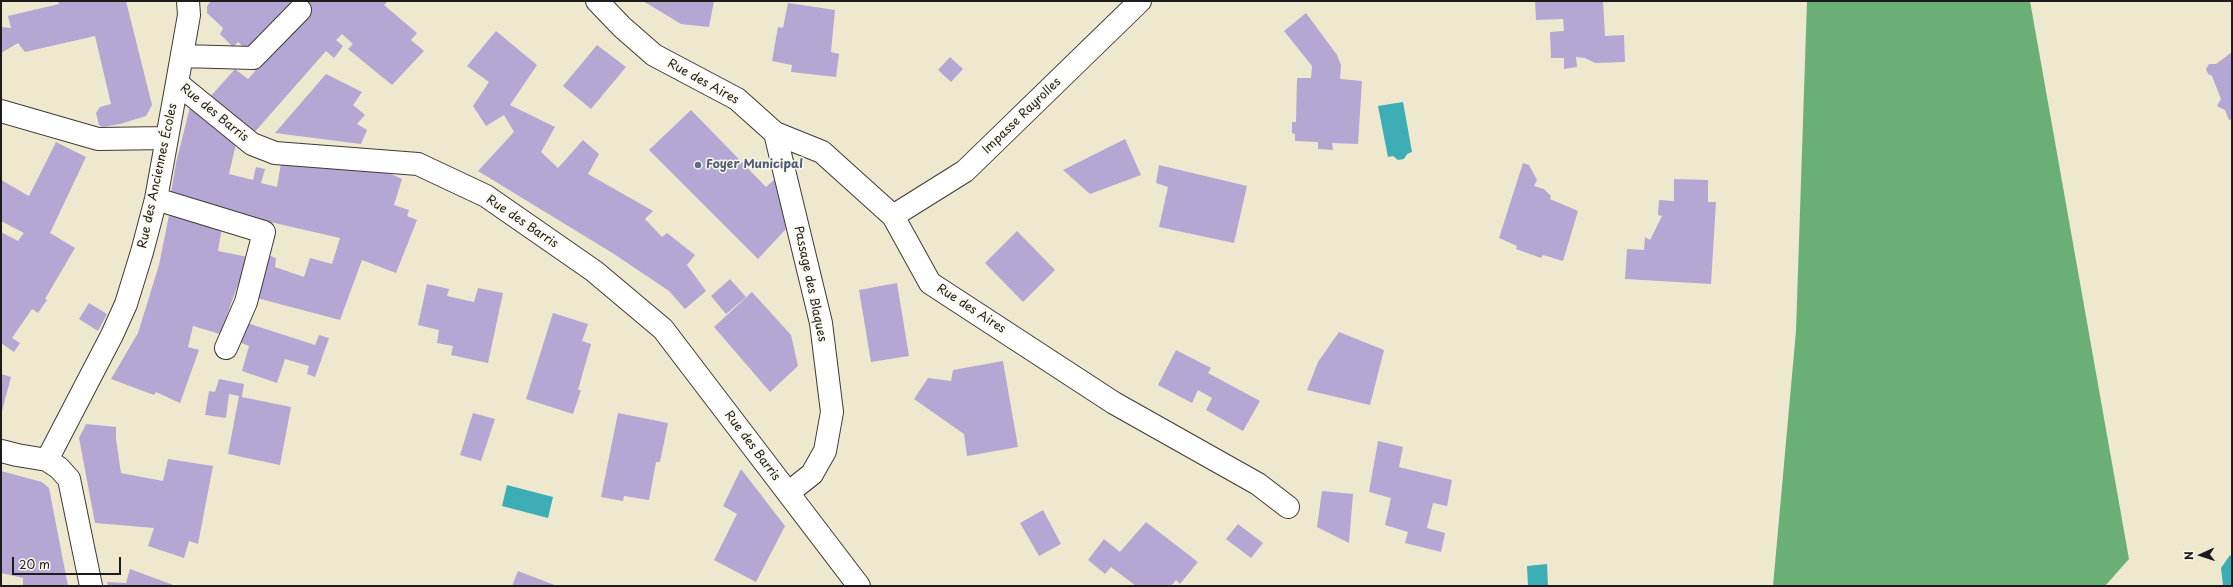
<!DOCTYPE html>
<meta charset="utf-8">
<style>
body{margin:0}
#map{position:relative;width:2233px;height:587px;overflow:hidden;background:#eee9ce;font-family:"Playpen Sans",sans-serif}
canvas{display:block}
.frame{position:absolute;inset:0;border:2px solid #1c1c1c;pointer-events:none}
.north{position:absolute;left:2181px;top:535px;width:40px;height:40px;-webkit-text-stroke:3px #fbf7ec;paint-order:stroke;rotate:267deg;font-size:11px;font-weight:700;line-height:16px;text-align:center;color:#1c1c1c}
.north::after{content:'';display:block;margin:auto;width:14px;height:18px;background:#1c1c1c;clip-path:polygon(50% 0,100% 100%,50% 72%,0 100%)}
.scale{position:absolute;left:12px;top:557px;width:109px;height:18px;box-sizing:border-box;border:2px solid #1c1c1c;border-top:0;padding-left:5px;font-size:12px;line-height:14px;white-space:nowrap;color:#1c1c1c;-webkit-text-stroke:3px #fbf7ec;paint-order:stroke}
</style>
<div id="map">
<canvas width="2233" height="587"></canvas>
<div class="frame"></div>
<div class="north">N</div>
<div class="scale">20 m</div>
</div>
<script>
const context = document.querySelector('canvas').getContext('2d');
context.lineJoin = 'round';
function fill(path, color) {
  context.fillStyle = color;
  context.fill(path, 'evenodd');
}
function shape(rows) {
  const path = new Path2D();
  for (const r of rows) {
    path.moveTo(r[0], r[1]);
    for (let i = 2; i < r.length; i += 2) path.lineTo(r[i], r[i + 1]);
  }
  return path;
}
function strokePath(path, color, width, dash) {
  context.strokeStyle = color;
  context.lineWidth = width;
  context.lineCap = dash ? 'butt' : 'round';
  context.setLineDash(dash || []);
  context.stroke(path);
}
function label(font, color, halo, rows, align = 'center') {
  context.font = font + ' "Playpen Sans",sans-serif';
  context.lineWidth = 3;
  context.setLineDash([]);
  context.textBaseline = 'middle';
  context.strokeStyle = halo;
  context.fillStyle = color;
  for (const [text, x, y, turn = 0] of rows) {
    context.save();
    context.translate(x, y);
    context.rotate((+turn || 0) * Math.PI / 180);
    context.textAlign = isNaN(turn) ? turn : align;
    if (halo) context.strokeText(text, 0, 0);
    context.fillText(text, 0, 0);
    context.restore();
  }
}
fill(shape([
 [1807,1,2030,1,2129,559,2105,586,1773,586,1796,331]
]), '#6ab076');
fill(shape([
 [1403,102,1412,152,1407,154,1404,159,1398,160,1393,156,1388,157,1378,106],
 [507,485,553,497,548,518,502,506],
 [2230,555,2232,558,2232,586,2223,586,2221,568],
 [1547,564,1548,586,1528,586,1527,566]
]), '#3cadb5');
fill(shape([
 [58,1,126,1,152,105,146,116,120,124,102,127,99,125,96,113,100,107,111,104,95,36,25,52,18,43,1,53,1,27,11,28,8,16,59,4],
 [211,1,388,1,384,5,417,33,411,40,424,51,392,85,348,49,353,44,342,34,336,40,343,46,334,58,326,51,253,134,210,97,235,69,248,79,290,32,249,52,238,42,233,47,220,34,223,28,207,13,207,6],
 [643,1,714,1,709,27,681,24],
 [1535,1,1603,1,1605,36,1624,35,1625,62,1595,63,1585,58,1576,57,1577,67,1564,69,1564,58,1551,58,1550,32,1564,31,1563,19,1536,20],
 [788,3,835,10,831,52,839,54,836,77,791,72,792,65,772,61,778,27,783,28],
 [1306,13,1337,55,1341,65,1340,79,1362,81,1358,144,1332,143,1333,150,1318,149,1318,142,1295,141,1295,134,1292,133,1292,122,1296,122,1297,78,1311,78,1312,66,1284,31],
 [496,31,537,65,510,105,555,127,541,152,558,168,583,140,599,154,588,174,653,211,645,219,662,237,667,233,695,255,687,265,706,291,685,309,669,291,614,254,478,171,514,132,504,115,486,126,473,106,489,82,467,66],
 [597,45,626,67,591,109,563,86],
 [2232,52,2232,119,2229,120,2225,110,2217,106,2221,99,2212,76,2208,74,2206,69,2209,64,2216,64],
 [950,57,963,69,951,82,938,70],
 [326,74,362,92,353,105,365,115,357,124,367,130,361,144,275,133],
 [190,107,236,144,229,174,253,180,256,167,265,169,261,183,277,187,281,163,300,166,301,164,326,168,327,162,386,172,402,179,394,205,409,210,407,216,417,220,396,273,362,260,340,320,253,297,268,255,276,258,275,267,304,277,310,258,332,264,340,238,170,199,176,163],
 [691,110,766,187,775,179,786,229,758,259,649,150],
 [1125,139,1141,175,1090,194,1063,170],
 [56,142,86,157,50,233,75,248,45,299,47,300,38,313,32,309,12,338,20,343,14,352,1,343,1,232,18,241,24,233,1,221,1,180,29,196],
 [1523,163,1529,165,1537,180,1534,186,1544,189,1551,196,1550,199,1578,211,1563,261,1543,255,1541,258,1516,249,1517,246,1499,238],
 [1159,165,1247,186,1234,243,1159,227,1168,187,1156,183],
 [1674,179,1708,180,1708,202,1716,202,1711,284,1625,279,1627,249,1644,250,1645,237,1650,240,1662,216,1658,215,1659,200,1674,201],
 [169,215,222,227,218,251,248,257,220,334,193,326,188,347,199,350,180,403,156,392,154,395,111,379,138,333,159,265],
 [1017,231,1055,270,1023,302,985,263],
 [730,279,746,297,726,314,711,296],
 [897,283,909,356,871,362,859,290],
 [427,284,449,289,447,296,474,302,478,288,503,293,488,363,451,355,453,346,437,343,439,330,418,325],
 [752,292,791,335,798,366,770,392,714,327],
 [89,303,107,314,98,331,79,319],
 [553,313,588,324,582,341,591,344,578,390,581,390,573,414,526,399],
 [244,322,315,345,319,335,329,338,315,377,307,374,309,366,285,359,277,383,242,371,249,346,237,341],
 [1339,332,1384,350,1370,405,1307,390,1318,362],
 [1176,350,1211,368,1208,373,1260,401,1243,431,1206,410,1212,398,1198,390,1192,403,1158,385],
 [1003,361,1018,447,967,456,964,434,914,399,928,378,951,381,953,370],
 [1,374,11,377,1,415],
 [219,379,244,384,242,397,291,407,280,465,228,454,239,396,229,394,226,418,205,415,209,391,215,392],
 [473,413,495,419,481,461,460,455],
 [618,413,668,423,660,462,656,462,649,500,624,496,623,501,601,497],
 [86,424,116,427,116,439,121,473,163,481,168,459,213,466,198,544,189,541,184,558,148,546,154,528,95,523,79,438],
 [1378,441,1403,447,1399,467,1452,480,1447,506,1433,503,1427,528,1445,533,1441,552,1405,543,1408,532,1385,525,1391,498,1369,492],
 [741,469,785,526,756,582,714,560,737,514,723,506],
 [1,471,42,482,49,488,68,586,23,586,23,578,1,573],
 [1322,491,1353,494,1349,543,1317,527],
 [1043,510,1061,544,1039,556,1020,523],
 [1146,522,1198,562,1180,584,1176,580,1171,586,1136,586,1111,567,1105,574,1088,560,1104,539,1120,552],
 [1238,524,1263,543,1251,558,1226,539],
 [130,569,176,586,108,586,107,582,126,583],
 [518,571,557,586,512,586]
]), '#b4a7d3');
const minor = shape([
 [597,1,622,27,654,55,737,99,775,133,822,152,893,216,930,283,1114,403,1258,484,1288,507],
 [182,56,253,58,300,10],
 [177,83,252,144,275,153,418,164,486,196,594,271,663,329,859,586],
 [1,111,98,139,166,138],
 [775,133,821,323,832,412,825,451,812,474,788,493],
 [156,199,264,232,246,302,226,348],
 [893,216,965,171,1140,1],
 [1,451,17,455,47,460,59,468,69,479,91,586],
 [47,460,112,335,126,304,142,252,156,199,177,83,189,15,188,1]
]);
strokePath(minor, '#3c3b37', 24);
strokePath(minor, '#fff', 22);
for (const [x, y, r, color] of [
 [698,165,4,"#5c6f8a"]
]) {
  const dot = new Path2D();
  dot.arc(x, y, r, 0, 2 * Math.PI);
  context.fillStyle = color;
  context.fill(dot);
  strokePath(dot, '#fbf7ec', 1.5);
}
label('12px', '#1c1c1c', '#fbf7ec', [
 ["Rue des Aires",703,82,29],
 ["Rue des Barris",214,113,39],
 ["Impasse Rayrolles",1022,116,-44],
 ["Rue des Anciennes Écoles",158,176,-78],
 ["Rue des Barris",522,222,34],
 ["Passage des Blaques",810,284,78],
 ["Rue des Aires",971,309,33],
 ["Rue des Barris",752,446,53]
]);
label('bold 12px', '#4e5e75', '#fbf7ec', [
 ["Foyer Municipal",706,165]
], 'left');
</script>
